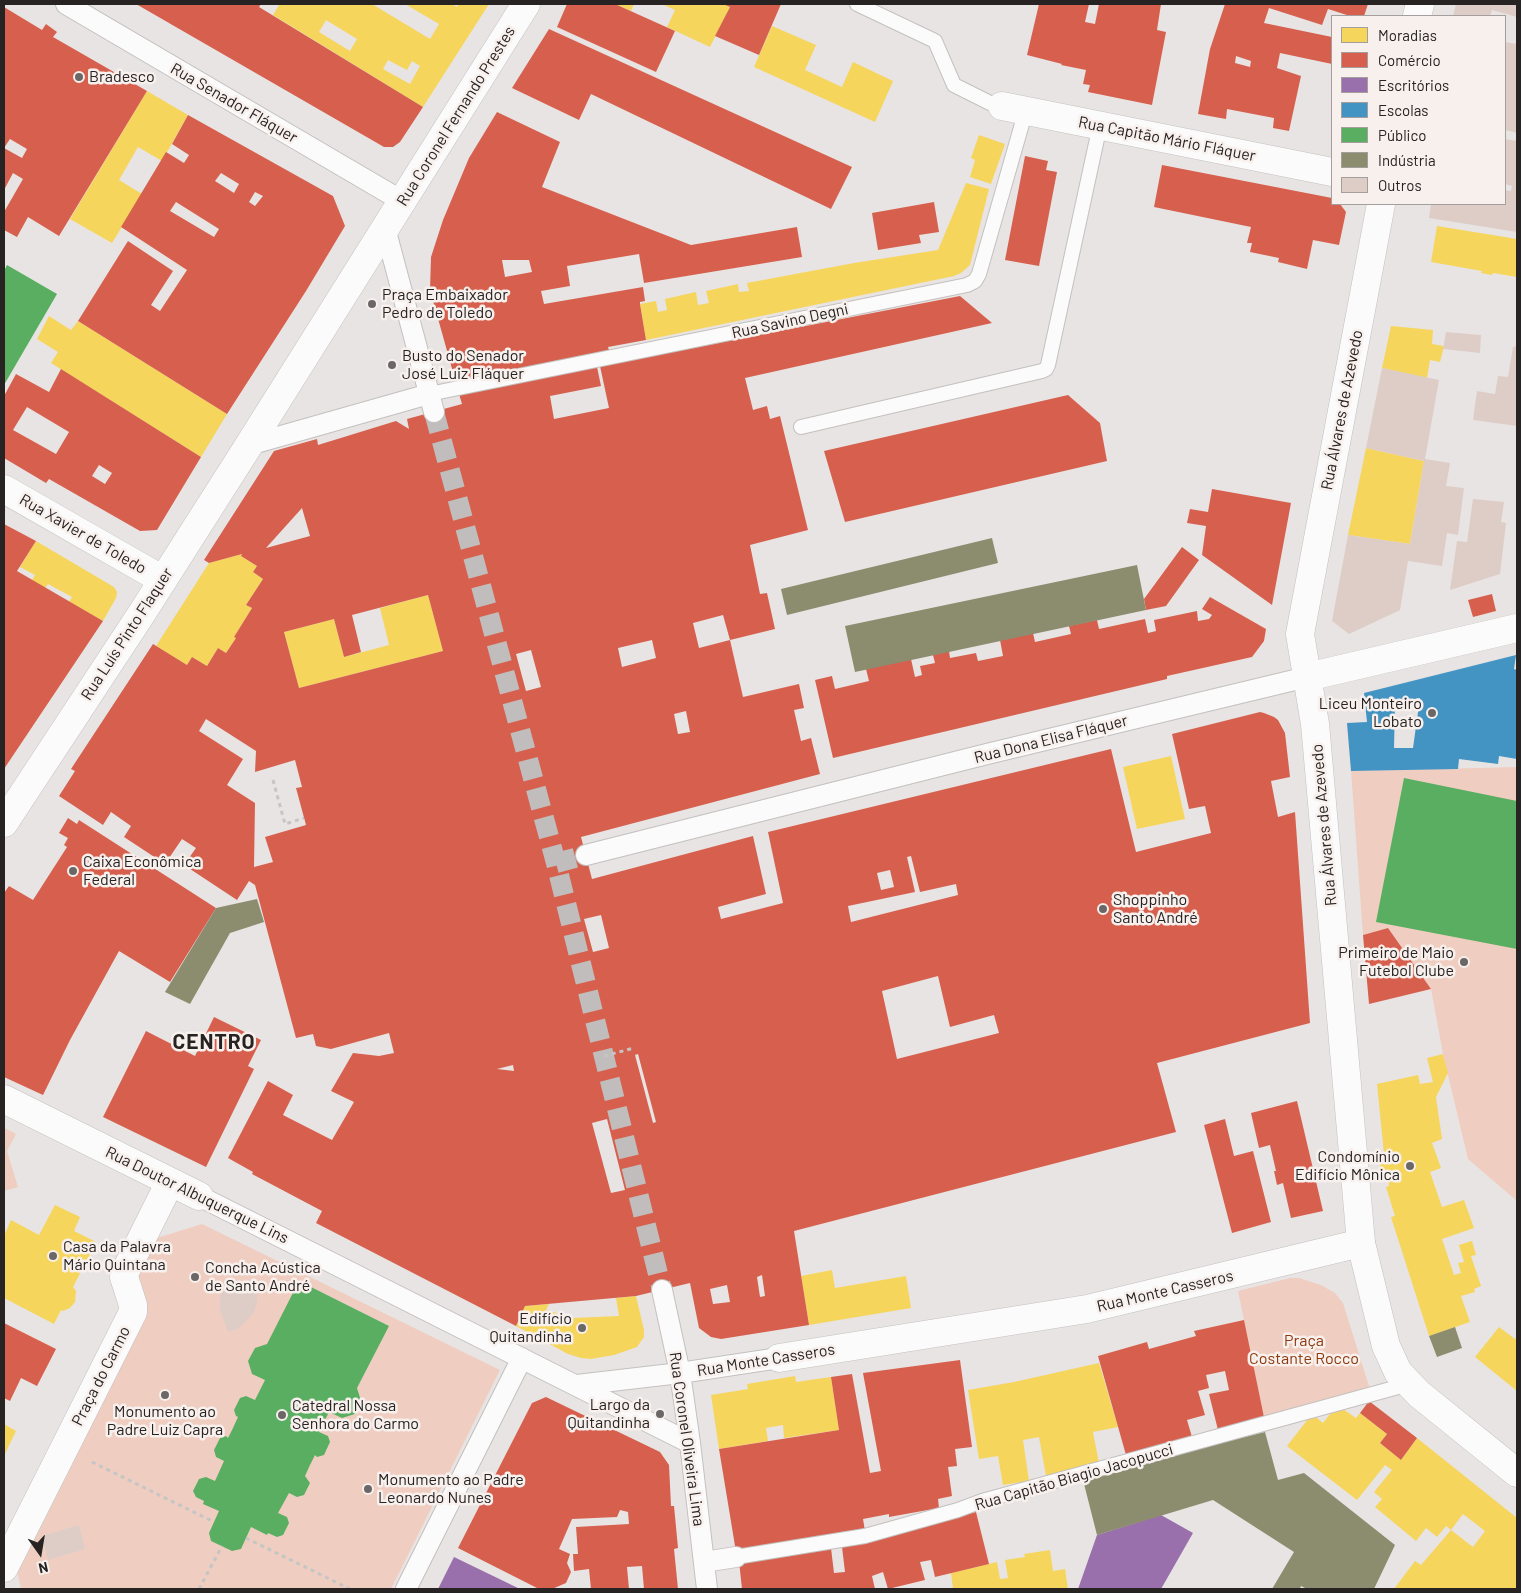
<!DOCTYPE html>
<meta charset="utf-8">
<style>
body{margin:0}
#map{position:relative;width:1521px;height:1593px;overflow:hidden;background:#e8e4e3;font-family:Barlow,sans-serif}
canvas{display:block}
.frame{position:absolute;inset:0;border:5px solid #262322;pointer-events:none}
.legend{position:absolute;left:1331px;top:15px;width:175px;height:190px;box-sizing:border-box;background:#f8f0ed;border:1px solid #a49e9c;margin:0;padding:6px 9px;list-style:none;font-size:15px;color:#262322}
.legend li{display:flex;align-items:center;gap:10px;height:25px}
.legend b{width:25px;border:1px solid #a49e9c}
.north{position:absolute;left:15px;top:1528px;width:50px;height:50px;-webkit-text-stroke:4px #f8f0ed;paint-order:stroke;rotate:167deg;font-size:14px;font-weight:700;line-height:20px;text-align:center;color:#262322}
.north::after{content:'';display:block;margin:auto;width:18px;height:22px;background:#262322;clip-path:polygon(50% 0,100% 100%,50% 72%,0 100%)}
</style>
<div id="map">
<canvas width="1521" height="1593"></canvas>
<div class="frame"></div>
<ul class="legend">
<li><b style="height:14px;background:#f6d55c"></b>Moradias</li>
<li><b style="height:14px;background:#d6604d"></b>Comércio</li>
<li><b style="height:14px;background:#9970ab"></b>Escritórios</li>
<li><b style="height:14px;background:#4393c3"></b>Escolas</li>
<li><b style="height:14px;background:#5aae61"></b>Público</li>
<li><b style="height:14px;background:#8c8c6e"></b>Indústria</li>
<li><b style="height:14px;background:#decdc6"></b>Outros</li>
</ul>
<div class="north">N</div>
</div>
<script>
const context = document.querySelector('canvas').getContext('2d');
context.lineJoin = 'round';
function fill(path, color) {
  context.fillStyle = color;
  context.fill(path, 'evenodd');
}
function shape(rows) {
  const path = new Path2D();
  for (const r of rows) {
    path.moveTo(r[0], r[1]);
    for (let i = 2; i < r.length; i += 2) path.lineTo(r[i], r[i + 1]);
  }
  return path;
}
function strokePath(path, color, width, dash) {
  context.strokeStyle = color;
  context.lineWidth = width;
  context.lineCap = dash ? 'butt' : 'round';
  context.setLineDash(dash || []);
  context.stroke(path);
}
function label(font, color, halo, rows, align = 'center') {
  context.font = font + ' Barlow,sans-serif';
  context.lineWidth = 5;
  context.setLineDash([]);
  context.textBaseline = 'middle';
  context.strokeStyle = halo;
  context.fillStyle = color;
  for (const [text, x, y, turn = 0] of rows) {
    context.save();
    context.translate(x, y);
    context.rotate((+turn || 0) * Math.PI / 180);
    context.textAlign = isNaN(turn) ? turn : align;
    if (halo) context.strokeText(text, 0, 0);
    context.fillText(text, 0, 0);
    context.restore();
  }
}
fill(shape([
 [1517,767,1517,1201,1468,1159,1443,1054,1431,989,1388,928,1363,935,1351,771],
 [5,1128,16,1134,7,1151,18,1187,4,1191],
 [202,1224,500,1370,391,1589,21,1589,17,1570,147,1310,137,1279,157,1238],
 [1290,1278,1299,1278,1321,1285,1335,1293,1343,1303,1369,1386,1367,1389,1264,1417,1238,1291]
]), '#efcec1');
fill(shape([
 [276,4,372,4,430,39,439,24,405,4,452,4,457,7,459,4,489,4,423,107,273,15,279,5],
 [326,20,357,39,350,51,319,32],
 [388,60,407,70,412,61,420,66,410,84,383,69],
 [615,4,634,4,631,11],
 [662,4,723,4,730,7,710,47,667,27,675,10],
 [772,26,816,45,805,70,842,87,853,62,893,81,875,122,754,67],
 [147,91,188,115,162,161,138,147,119,180,142,194,112,243,70,219],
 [979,135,1005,144,991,184,970,177,975,160,971,158],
 [966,183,989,189,970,265,961,273,954,276,646,340,640,304,656,301,658,312,667,310,665,299,696,292,698,305,709,303,706,291,738,284,739,292,749,291,747,283,854,263,938,250],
 [1437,226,1517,239,1517,277,1493,273,1492,275,1481,273,1482,271,1431,262],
 [49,316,71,330,78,321,227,414,201,457,51,363,58,352,37,339],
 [1391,326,1433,330,1432,344,1444,346,1440,362,1430,360,1427,378,1382,368],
 [1366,448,1424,461,1410,544,1348,535],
 [36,541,114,587,117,592,116,598,103,621,69,602,72,597,48,584,45,588,32,580,35,575,20,567],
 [242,554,241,556,257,566,253,572,263,579,246,605,252,608,234,637,236,638,226,653,218,648,207,666,192,657,187,665,156,646,209,563],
 [428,595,443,651,299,688,284,632,334,619,344,657,389,645,380,608],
 [1171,756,1185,819,1137,829,1123,767],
 [1443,1054,1448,1073,1436,1097,1442,1139,1432,1143,1441,1168,1430,1172,1442,1207,1464,1200,1474,1228,1442,1239,1454,1275,1461,1273,1458,1263,1464,1262,1459,1245,1472,1241,1476,1255,1471,1256,1481,1286,1474,1289,1475,1292,1461,1296,1470,1322,1429,1336,1391,1217,1395,1216,1386,1187,1389,1186,1388,1177,1382,1178,1380,1164,1385,1164,1377,1084,1418,1075,1420,1084,1433,1082,1427,1058],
 [55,1205,80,1217,74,1231,96,1242,73,1287,76,1291,75,1302,70,1308,63,1311,61,1310,54,1324,4,1298,4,1236,11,1220,39,1235],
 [832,1270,835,1288,906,1276,911,1308,809,1325,801,1276],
 [636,1296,644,1330,644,1337,637,1347,614,1355,591,1359,581,1358,568,1354,516,1326,525,1306,549,1304,546,1310,574,1318,619,1316,616,1298],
 [1499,1327,1515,1339,1517,1337,1517,1391,1475,1357],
 [1099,1363,1118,1427,1093,1432,1099,1463,1046,1476,1039,1437,1023,1440,1029,1481,1003,1485,998,1456,979,1459,968,1390,1014,1382],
 [795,1376,796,1382,831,1377,839,1430,784,1438,783,1425,766,1428,768,1441,719,1449,711,1395,748,1389,747,1384],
 [1337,1405,1356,1418,1360,1413,1387,1434,1380,1443,1401,1460,1417,1438,1517,1518,1517,1589,1394,1589,1415,1561,1421,1565,1451,1530,1473,1547,1485,1531,1463,1514,1451,1530,1446,1526,1437,1537,1426,1528,1416,1541,1375,1507,1382,1499,1374,1492,1392,1470,1385,1465,1357,1500,1287,1446,1312,1414,1323,1423],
 [4,1424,16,1431,4,1456],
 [1050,1550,1053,1571,1065,1569,1068,1589,953,1589,951,1573,997,1562,1000,1579,1008,1578,1005,1560,1025,1557,1024,1554]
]), '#f6d55c');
fill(shape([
 [136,4,261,4,259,7,423,107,400,142,393,147,384,147],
 [567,4,615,4,675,31,656,72,557,27],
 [723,4,781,4,759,55,715,36,730,7],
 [1039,4,1089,4,1085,22,1095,24,1099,4,1161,4,1157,30,1166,32,1152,105,1088,92,1090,85,1083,84,1086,70,1061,65,1062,64,1027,55],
 [1225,4,1368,4,1364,16,1350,16,1328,9,1322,25,1269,8,1264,23,1332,37,1332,64,1280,53,1277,68,1301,76,1289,131,1273,128,1274,118,1227,109,1226,119,1198,114,1210,49],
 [1236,56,1251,61,1250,67,1235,63],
 [4,7,42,30,46,24,57,32,53,37,147,91,59,236,28,217,17,237,4,230,4,212,23,179,13,173,4,190],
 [10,139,27,149,22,158,4,148],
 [549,29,852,167,831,209,591,94,579,120,512,88],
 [497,112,560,142,542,187,691,245,797,227,802,257,644,283,639,254,567,266,570,286,541,291,544,304,643,287,645,301,640,302,640,304,646,340,608,347,610,353,456,383,430,290,431,257,443,220,469,158],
 [502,260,529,260,532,272,505,277],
 [188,115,333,196,345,226,306,291,227,414,78,321,128,241,173,271,151,305,160,311,187,270,121,227,166,152,184,163,189,155,172,144],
 [221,173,239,184,234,193,215,181],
 [255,192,263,196,255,206,249,202],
 [176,202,219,229,214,237,170,211],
 [1025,156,1048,161,1046,170,1057,172,1039,266,1005,260],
 [1162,165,1332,198,1332,204,1340,204,1346,212,1339,245,1313,240,1307,269,1278,262,1279,258,1250,252,1252,243,1247,243,1251,227,1154,207],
 [934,202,939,232,919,235,921,243,878,250,872,213],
 [960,296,992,323,745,378,753,410,767,406,770,419,780,416,808,530,750,545,760,594,767,593,775,629,730,640,723,615,693,623,699,648,730,640,743,697,799,684,804,708,794,710,801,741,811,738,820,774,581,837,592,879,753,836,766,894,718,907,721,919,783,903,768,832,1111,749,1136,852,1211,833,1205,806,1189,809,1172,734,1260,712,1264,713,1274,717,1278,720,1285,733,1290,777,1271,781,1278,817,1295,812,1310,1023,1157,1063,1176,1132,794,1231,809,1325,721,1339,711,1337,699,1328,690,1283,636,1296,525,1306,516,1326,316,1223,322,1211,252,1174,253,1172,228,1158,268,1081,293,1095,283,1115,332,1140,354,1102,331,1091,353,1053,379,1056,394,1053,389,1033,331,1049,316,1046,313,1034,296,1038,255,885,249,881,237,900,184,865,196,848,182,839,165,864,124,837,131,826,111,812,103,825,59,796,75,771,71,769,153,644,187,665,192,657,207,666,218,648,226,653,236,638,234,637,252,608,246,605,263,579,253,572,257,566,241,556,242,554,209,563,204,560,274,451,317,439,318,445,396,421,409,429,407,419,462,404,459,394,597,367,601,386,550,396,554,419,609,408,600,366],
 [302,508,310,536,266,548],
 [428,595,443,651,299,688,284,632,334,619,344,657,361,652,352,615],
 [652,640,656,658,622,667,618,648],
 [531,650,541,687,526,691,516,654],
 [686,711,690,732,678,734,674,714],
 [206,719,256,751,255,772,295,760,302,787,296,788,306,825,265,837,273,862,254,867,255,803,227,785,243,759,199,731],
 [911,856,920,892,956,884,958,895,851,922,848,906,915,892,907,857],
 [890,870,894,887,881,890,877,873],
 [601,915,609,948,593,952,584,919],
 [938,976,950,1027,994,1015,999,1033,897,1059,882,991],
 [638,1054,656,1122,653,1123,635,1055],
 [513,1065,514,1071,497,1069],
 [607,1119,625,1190,611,1193,592,1123],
 [762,1275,765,1296,760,1297,757,1277],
 [727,1285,730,1302,713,1304,710,1289],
 [61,369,201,457,157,530,140,531,49,479,46,483,4,458,4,396,16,374,49,392],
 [27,407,69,432,56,454,13,430],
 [99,465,112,473,105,484,92,476],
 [1068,395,1100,423,1107,461,845,522,824,451],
 [1212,489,1291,503,1272,605,1202,555,1206,526,1187,523,1190,509,1208,512],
 [4,524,36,541,17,571,103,621,4,769],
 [1182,547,1199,560,1166,606,1146,610,1144,599],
 [1492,594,1496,611,1473,617,1468,600],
 [1210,597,1266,629,1264,641,1252,657,1167,676,1167,679,833,758,815,680,832,676,835,689,869,681,866,669,911,659,915,677,922,675,920,666,935,663,933,655,949,651,950,658,976,653,978,661,1003,656,1000,640,1033,633,1035,642,1071,634,1069,626,1097,620,1099,629,1145,619,1148,633,1156,631,1154,620,1197,611,1198,621,1209,619,1212,615,1202,609],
 [68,818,77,824,79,820,216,908,170,982,119,951,70,1040,43,1095,4,1077,4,893,9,886,33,900,67,847,64,845,68,838,59,833],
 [1388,928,1431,989,1369,1004,1363,935],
 [214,1017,261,1040,248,1066,254,1069,206,1167,103,1117,146,1031,195,1056],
 [1297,1101,1323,1211,1291,1218,1283,1183,1277,1185,1274,1171,1276,1171,1270,1145,1259,1148,1251,1113],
 [1225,1119,1234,1156,1253,1151,1271,1222,1232,1233,1204,1125],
 [1244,1320,1264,1417,1218,1430,1209,1394,1229,1390,1225,1371,1206,1375,1209,1388,1198,1391,1205,1415,1187,1420,1192,1437,1126,1455,1098,1356,1147,1342,1149,1349,1196,1336,1194,1331],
 [4,1323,56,1349,37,1386,21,1378,10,1401,4,1398],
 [960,1360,972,1447,955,1449,957,1466,948,1467,952,1496,938,1499,939,1508,889,1517,889,1514,863,1519,865,1531,736,1552,719,1449,839,1430,831,1377,852,1374,870,1473,881,1471,863,1373],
 [546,1397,660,1452,669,1465,671,1506,674,1506,678,1548,674,1549,678,1589,644,1589,642,1566,627,1567,629,1589,591,1589,589,1569,574,1571,573,1554,578,1554,576,1527,629,1524,628,1512,620,1510,617,1517,572,1519,559,1549,570,1554,567,1563,571,1572,566,1583,552,1589,537,1589,537,1588,458,1548,532,1403],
 [1369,1401,1417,1438,1401,1460,1380,1443,1387,1434,1360,1413],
 [976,1512,989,1564,935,1577,931,1560,920,1562,925,1580,888,1589,883,1572,872,1576,875,1589,742,1589,739,1561,831,1548,834,1573,845,1572,842,1547]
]), '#d6604d');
fill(shape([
 [1161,1515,1193,1533,1161,1589,1078,1589,1097,1535],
 [454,1557,520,1589,438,1589]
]), '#9970ab');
fill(shape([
 [1516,655,1514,669,1517,670,1517,759,1499,756,1498,764,1459,759,1458,769,1351,771,1347,723,1367,722,1364,693],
 [1420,698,1413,748,1394,748,1395,703]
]), '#4393c3');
fill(shape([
 [7,265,57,294,4,385,4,271],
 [1404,778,1517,801,1517,949,1376,922],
 [299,1281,389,1326,357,1388,361,1401,355,1414,342,1418,329,1412,319,1432,328,1436,330,1442,324,1455,317,1457,315,1455,310,1465,305,1476,310,1483,304,1495,297,1497,289,1493,278,1513,287,1517,289,1523,283,1535,277,1537,268,1533,267,1535,251,1527,241,1549,232,1551,211,1541,209,1533,219,1511,203,1504,204,1501,196,1497,193,1491,199,1479,206,1477,215,1481,224,1461,216,1457,214,1450,220,1438,226,1436,228,1438,233,1428,238,1417,236,1416,234,1410,240,1398,246,1396,255,1400,265,1380,252,1374,248,1361,255,1348,267,1344]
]), '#5aae61');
fill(shape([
 [992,538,998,563,787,615,781,589],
 [1137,565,1146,610,855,672,845,626],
 [257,899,264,922,230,933,190,1004,165,992,216,908],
 [1455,1327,1462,1348,1437,1357,1429,1336],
 [1265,1432,1278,1480,1304,1473,1395,1545,1374,1589,1307,1589,1301,1586,1300,1589,1272,1589,1294,1552,1213,1500,1097,1535,1083,1480,1130,1468,1133,1463,1217,1440,1221,1443]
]), '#8c8c6e');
fill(shape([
 [1456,4,1517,4,1517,17,1492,10,1490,16,1453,16],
 [1505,42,1517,44,1517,133,1505,130],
 [1505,139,1517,141,1517,232,1429,218,1431,204,1505,204,1505,190,1511,191,1512,186,1505,184],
 [1446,332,1481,335,1480,353,1443,349],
 [1517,346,1517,426,1473,420,1477,391,1495,394,1498,376,1508,377,1513,347],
 [1382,368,1439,380,1425,459,1450,463,1446,486,1464,488,1458,535,1447,533,1442,566,1408,561,1400,610,1349,634,1332,621,1348,535,1410,544,1424,461,1366,448],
 [1473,499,1504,502,1501,522,1506,523,1500,574,1450,590,1457,541,1467,542],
 [254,1279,258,1289,257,1302,254,1312,247,1320,238,1329,228,1332,220,1310,220,1295,232,1286],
 [79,1525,85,1549,48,1560,42,1536]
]), '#decdc6');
strokePath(shape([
 [434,412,556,863,662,1290],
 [556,863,586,855]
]), '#c1bdbc', 20, [20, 10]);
const service = shape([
 [857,4,935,41,954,85,990,103,1002,106],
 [429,394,967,285,975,281,979,274,1026,110],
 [801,427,1042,371,1046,369,1048,365,1100,125],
 [736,1557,865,1536,958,1510,982,1501,1409,1384]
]);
const pedestrian = shape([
 [66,4,402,201],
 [385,228,434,412],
 [249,445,429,394],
 [586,855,987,754,1307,677],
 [199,1196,690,1443],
 [662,1290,680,1373,690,1443,707,1589],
 [577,1385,680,1373,779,1358],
 [704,1562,736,1557],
 [406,1589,522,1358]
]);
const minor = shape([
 [1002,106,1332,172],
 [4,489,163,580],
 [4,1099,199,1196],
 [779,1358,1087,1309,1361,1243],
 [4,1568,133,1312,133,1305,124,1277,125,1272,170,1182]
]);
const tertiary = shape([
 [1417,16,1420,4],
 [1381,204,1300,634,1315,724,1361,1243,1386,1346,1398,1372,1419,1394,1517,1473],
 [1307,677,1517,628]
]);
const secondary = shape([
 [4,823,142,613,249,445,526,4]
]);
strokePath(service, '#c3c0bf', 16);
strokePath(pedestrian, '#c3c0bf', 22);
strokePath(minor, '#c3c0bf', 29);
strokePath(tertiary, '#c3c0bf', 29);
strokePath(secondary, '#c3c0bf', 29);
strokePath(shape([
 [273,780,285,824,304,818],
 [604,1056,634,1048],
 [92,1462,214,1522],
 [246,1538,350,1589],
 [199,1589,222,1546]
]), '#c6c5c5', 3, [4, 4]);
strokePath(service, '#fcfbfb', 14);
strokePath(pedestrian, '#fcfbfb', 20);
strokePath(minor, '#fcfbfb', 28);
strokePath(tertiary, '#fcfbfb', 28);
strokePath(secondary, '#fcfbfb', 28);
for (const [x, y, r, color] of [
 [79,77,5,"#6a6766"],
 [372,304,5,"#6a6766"],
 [392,365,5,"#6a6766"],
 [1432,713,5,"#6a6766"],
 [73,871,5,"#6a6766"],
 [1103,909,5,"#6a6766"],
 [1464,962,5,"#6a6766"],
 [1410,1166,5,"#6a6766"],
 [53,1256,5,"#6a6766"],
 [195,1277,5,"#6a6766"],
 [582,1328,5,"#6a6766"],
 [165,1395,5,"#6a6766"],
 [660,1414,5,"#6a6766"],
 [282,1415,5,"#6a6766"],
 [368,1489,5,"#6a6766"]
]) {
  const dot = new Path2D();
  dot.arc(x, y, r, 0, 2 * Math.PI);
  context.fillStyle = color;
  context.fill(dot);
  strokePath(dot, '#f8f0ed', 2);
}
label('16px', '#262322', '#f8f0ed', [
 ["Bradesco",89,77],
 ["Praça Embaixador",382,295],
 ["Pedro de Toledo",382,313],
 ["Busto do Senador",402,356],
 ["José Luiz Fláquer",402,374],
 ["Liceu Monteiro",1422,704,"right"],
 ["Lobato",1422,722,"right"],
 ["Caixa Econômica",83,862],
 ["Federal",83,880],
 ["Shoppinho",1113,900],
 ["Santo André",1113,918],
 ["Primeiro de Maio",1454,953,"right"],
 ["Futebol Clube",1454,971,"right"],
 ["Condomínio",1400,1157,"right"],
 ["Edifício Mônica",1400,1175,"right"],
 ["Casa da Palavra",63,1247],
 ["Mário Quintana",63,1265],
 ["Concha Acústica",205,1268],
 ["de Santo André",205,1286],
 ["Edifício",572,1319,"right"],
 ["Quitandinha",572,1337,"right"],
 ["Largo da",650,1405,"right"],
 ["Quitandinha",650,1423,"right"],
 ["Catedral Nossa",292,1406],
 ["Senhora do Carmo",292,1424],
 ["Monumento ao",165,1412,"center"],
 ["Padre Luiz Capra",165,1430,"center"],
 ["Monumento ao Padre",378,1480],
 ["Leonardo Nunes",378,1498]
], 'left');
label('16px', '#262322', '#f8f0ed', [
 ["Rua Senador Fláquer",234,103,30],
 ["Rua Coronel Fernando Prestes",456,116,-58],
 ["Rua Capitão Mário Fláquer",1167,139,11],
 ["Rua Savino Degni",790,321,-12],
 ["Rua Álvares de Azevedo",1342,410,-79],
 ["Rua Xavier de Toledo",83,534,30],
 ["Rua Luís Pinto Flaquer",127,634,-57],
 ["Rua Dona Elisa Fláquer",1051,739,-14],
 ["Rua Álvares de Azevedo",1324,825,-95],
 ["Rua Doutor Albuquerque Lins",197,1195,26],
 ["Rua Monte Casseros",1165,1291,-13],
 ["Rua Monte Casseros",766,1360,-9],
 ["Praça do Carmo",101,1376,-63],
 ["Rua Coronel Oliveira Lima",687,1439,82],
 ["Rua Capitão Biagio Jacopucci",1074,1477,-16]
]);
label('16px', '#8e380c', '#f8f0ed', [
 ["Praça",1304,1341],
 ["Costante Rocco",1304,1359]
]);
context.letterSpacing = '1px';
label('bold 21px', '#262322', '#f8f0ed', [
 ["CENTRO",214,1042]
]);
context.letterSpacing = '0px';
</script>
